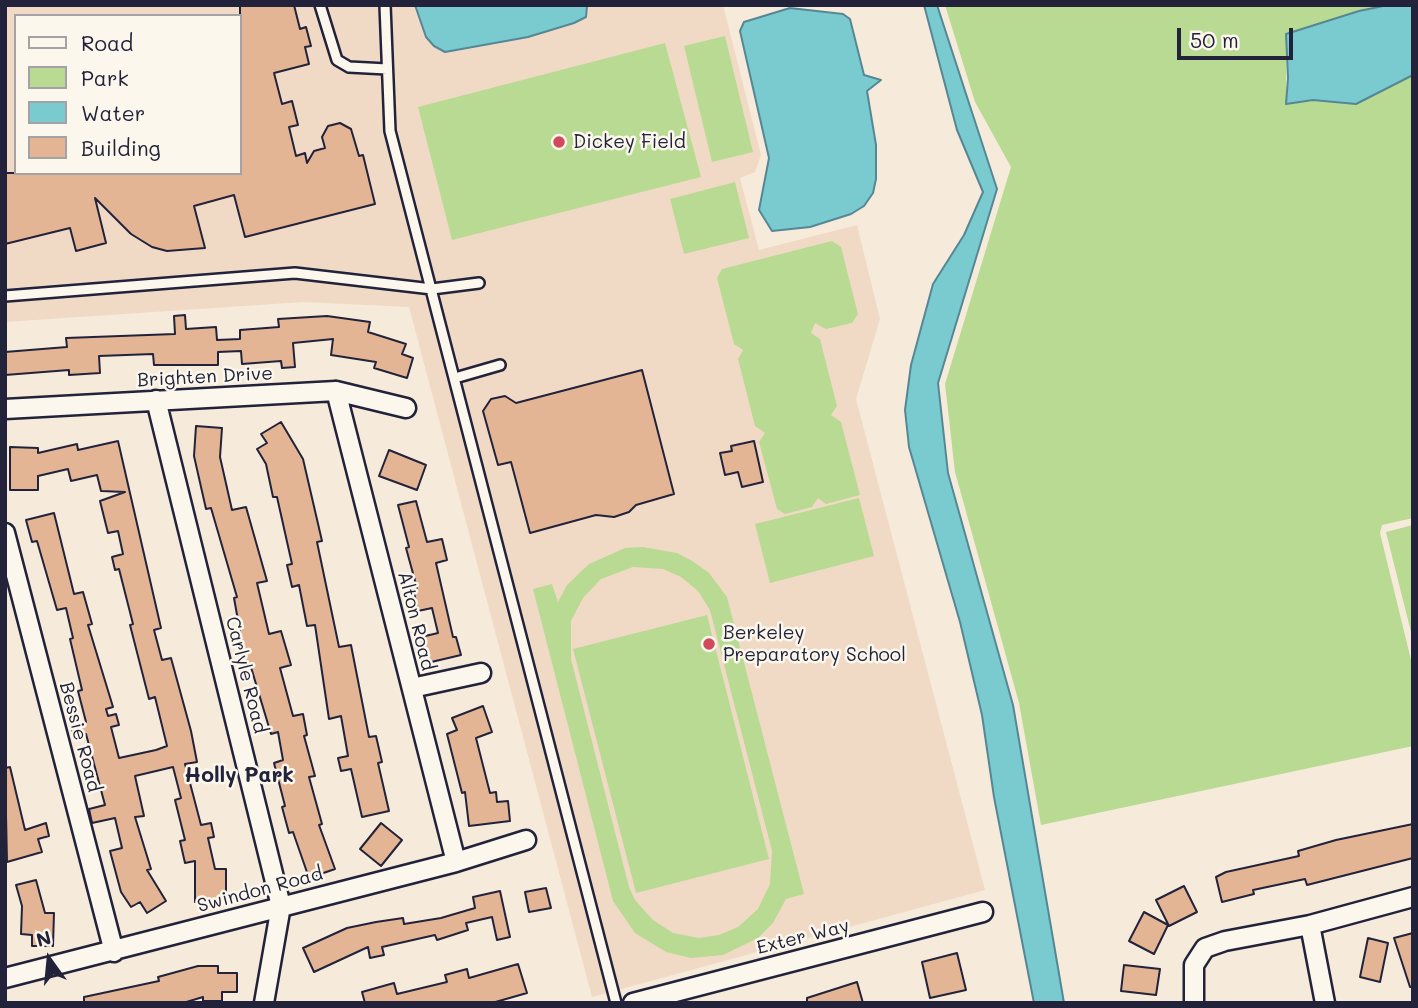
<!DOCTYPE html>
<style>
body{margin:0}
#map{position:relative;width:1418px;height:1008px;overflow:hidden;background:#f6eada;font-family:Mali,sans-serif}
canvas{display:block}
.frame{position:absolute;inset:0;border:7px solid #22223b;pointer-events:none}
.legend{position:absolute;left:14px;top:14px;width:228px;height:161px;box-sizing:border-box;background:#fbf7ec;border:2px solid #a4a2a5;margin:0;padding:9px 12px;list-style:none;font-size:21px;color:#22223b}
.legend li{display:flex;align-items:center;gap:14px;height:35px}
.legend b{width:35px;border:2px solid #a4a2a5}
.north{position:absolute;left:14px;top:924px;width:70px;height:70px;-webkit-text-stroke:5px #fbf7ec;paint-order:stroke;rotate:345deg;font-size:19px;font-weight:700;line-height:28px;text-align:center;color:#22223b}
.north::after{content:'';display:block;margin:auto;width:24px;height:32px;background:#22223b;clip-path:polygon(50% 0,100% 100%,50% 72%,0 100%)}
.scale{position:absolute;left:1177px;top:28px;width:116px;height:32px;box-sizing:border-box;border:4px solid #22223b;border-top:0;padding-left:9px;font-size:21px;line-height:24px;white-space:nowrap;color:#22223b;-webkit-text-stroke:5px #fbf7ec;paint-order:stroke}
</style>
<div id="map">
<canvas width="1418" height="1008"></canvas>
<div class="frame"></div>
<ul class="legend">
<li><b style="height:9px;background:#fbf7ec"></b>Road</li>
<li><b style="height:19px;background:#b9da93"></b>Park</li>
<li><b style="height:19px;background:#79cbd0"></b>Water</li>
<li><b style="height:19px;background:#e3b594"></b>Building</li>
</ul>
<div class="north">N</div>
<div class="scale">50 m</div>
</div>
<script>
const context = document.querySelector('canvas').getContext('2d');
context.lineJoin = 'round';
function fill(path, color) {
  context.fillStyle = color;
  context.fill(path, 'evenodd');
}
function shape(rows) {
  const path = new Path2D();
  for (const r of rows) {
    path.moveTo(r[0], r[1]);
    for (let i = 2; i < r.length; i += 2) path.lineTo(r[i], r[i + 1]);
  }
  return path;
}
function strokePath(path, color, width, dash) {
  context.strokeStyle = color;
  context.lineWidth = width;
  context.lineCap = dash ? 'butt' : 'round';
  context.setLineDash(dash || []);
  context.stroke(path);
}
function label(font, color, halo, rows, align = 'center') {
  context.font = font + ' Mali,sans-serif';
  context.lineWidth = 5;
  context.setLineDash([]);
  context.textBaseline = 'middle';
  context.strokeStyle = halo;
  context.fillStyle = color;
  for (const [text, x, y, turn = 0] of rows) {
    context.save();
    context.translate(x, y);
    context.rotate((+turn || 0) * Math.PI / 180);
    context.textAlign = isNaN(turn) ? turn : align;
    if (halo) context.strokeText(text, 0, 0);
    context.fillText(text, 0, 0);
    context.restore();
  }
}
fill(shape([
 [5,5,723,5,761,155,755,172,740,178,759,250,857,225,880,319,856,399,985,890,592,997,409,307,303,302,5,322],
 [16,16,240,16,240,173,16,173]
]), '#f0dac5');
fill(shape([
 [945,5,1388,5,1359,11,1286,34,1286,103,1313,100,1356,104,1413,75,1413,518,1382,525,1380,533,1413,668,1413,746,1041,825,1019,703,955,472,945,384,1011,167,975,102],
 [725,36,753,152,712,162,684,46],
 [665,43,701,177,452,240,418,107],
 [735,182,749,238,684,254,670,199],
 [832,241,841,247,858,314,852,323,826,329,815,323,811,333,820,339,837,406,831,415,841,422,860,495,826,504,818,498,812,507,785,514,777,509,759,442,765,433,755,426,738,359,743,350,734,344,717,278,722,269],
 [859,498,874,556,770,583,755,524],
 [1413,525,1413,640,1386,532],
 [643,547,677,553,694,562,709,573,727,597,804,894,786,899,773,923,758,938,723,955,691,958,666,952,635,933,613,901,533,589,552,584,558,602,567,585,589,564,625,548],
 [633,567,663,569,681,577,698,591,710,610,772,851,770,884,758,909,738,927,719,935,699,938,673,933,653,920,635,900,629,887,571,659,571,621,583,598,601,579],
 [707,615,769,859,636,893,573,649]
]), '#b9da93');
const water = shape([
 [415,5,586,5,587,6,586,17,574,23,528,37,445,52,434,46,426,37,415,5],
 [924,5,937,5,997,189,938,383,948,473,1013,705,1064,1003,1034,1003,994,797,982,715,960,622,909,447,905,410,911,365,933,284,964,235,983,192,957,130,924,5],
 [1388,5,1413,5,1413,75,1356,104,1313,100,1286,104,1288,78,1286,34,1359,11,1388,5],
 [790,8,843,14,850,19,864,75,881,80,867,91,876,145,876,179,873,193,864,206,851,214,810,227,772,231,759,210,769,158,740,31,744,22,790,8]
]);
fill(water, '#79cbd0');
strokePath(water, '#568794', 2);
const building = shape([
 [240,5,294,5,300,29,306,27,311,46,305,47,309,64,274,73,282,104,292,101,298,125,289,127,296,156,305,153,307,163,314,151,325,148,322,137,328,126,340,123,351,129,359,156,363,155,375,204,245,237,234,195,194,206,205,248,167,251,152,247,131,234,95,198,106,243,76,251,70,228,5,244,5,173,240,173,240,5],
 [185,315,186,329,216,327,217,340,240,339,240,330,279,327,278,319,327,316,370,322,368,332,406,344,402,354,413,358,407,378,374,368,376,362,331,355,333,339,293,343,295,367,282,368,281,361,242,364,241,351,218,352,218,365,154,365,153,354,99,356,100,373,69,375,69,370,5,375,5,352,67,347,66,338,175,334,174,316,185,315],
 [642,370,674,494,636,505,629,512,614,517,596,515,530,533,511,462,498,465,483,411,491,399,505,396,516,403,642,370],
 [281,422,303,459,322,541,317,542,339,647,351,645,369,737,376,736,382,762,378,763,389,811,362,817,351,769,341,771,338,758,348,756,341,716,329,719,315,625,307,626,299,585,292,587,287,565,292,564,277,497,273,497,266,464,257,449,267,443,261,434,281,422],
 [196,426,222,428,220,457,232,510,246,507,267,581,257,583,269,634,281,631,291,665,280,668,293,716,303,714,307,735,304,736,315,776,309,777,322,824,319,825,335,869,309,878,293,832,289,833,282,807,285,806,274,763,283,760,278,732,271,734,250,664,246,665,234,598,237,597,211,508,206,509,194,456,196,426],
 [118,441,161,628,154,630,162,660,171,658,191,731,197,762,185,764,201,825,211,823,214,837,208,838,215,869,226,869,226,902,195,902,195,861,185,863,180,841,185,840,175,800,181,798,173,767,135,776,144,816,135,817,151,869,147,870,166,901,147,913,140,902,131,907,121,892,110,851,122,848,115,818,92,823,89,809,105,805,86,734,74,737,71,725,86,722,78,691,82,690,70,639,73,638,66,608,57,610,37,541,32,542,26,520,54,513,74,594,83,592,92,624,88,625,113,707,106,709,108,716,116,714,119,725,111,727,119,758,156,750,167,746,155,697,149,699,130,625,133,624,119,569,115,570,112,557,123,554,118,531,108,533,100,501,125,492,101,491,97,475,71,481,68,469,38,476,38,490,10,490,10,447,38,448,38,453,77,444,78,450,118,441],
 [754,441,763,482,742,487,738,472,725,475,720,453,732,451,731,446,754,441],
 [389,450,426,465,417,490,379,476,389,450],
 [416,501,427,542,442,539,447,560,436,563,453,637,456,637,461,655,427,663,421,637,438,633,432,608,418,611,413,588,417,588,406,548,409,547,398,505,416,501],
 [483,706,492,732,476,738,490,793,496,792,497,802,508,801,510,821,469,826,465,792,462,793,447,734,457,730,452,718,483,706],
 [10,767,25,830,46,823,49,836,38,839,42,852,7,862,5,768,10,767],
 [381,823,402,840,381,866,360,849,381,823],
 [1413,824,1413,858,1307,885,1305,879,1253,890,1254,894,1222,902,1216,877,1226,872,1299,856,1298,851,1336,840,1413,824],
 [36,880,45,913,54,913,53,946,32,946,32,935,21,934,22,906,16,885,36,880],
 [1184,886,1197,912,1169,926,1156,900,1184,886],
 [546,888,551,908,529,912,525,892,546,888],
 [500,891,510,937,497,940,492,917,466,923,468,930,437,940,435,935,382,947,384,955,370,958,368,947,314,972,303,948,347,928,376,922,403,918,404,924,441,918,475,908,473,897,500,891],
 [1144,912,1168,925,1154,954,1129,941,1144,912],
 [1413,933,1413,987,1410,987,1394,938,1413,933],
 [1368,938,1388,943,1380,982,1360,977,1368,938],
 [957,953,966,990,930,998,922,962,957,953],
 [518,964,527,993,492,1003,365,1003,362,992,394,983,397,994,447,982,445,975,467,969,469,978,518,964],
 [1124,965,1160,969,1156,995,1121,991,1124,965],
 [198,966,218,966,218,973,237,973,237,992,222,992,222,1001,203,1001,203,997,183,1003,84,1003,84,997,159,981,158,977,198,966],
 [857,982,863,1003,807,1003,807,998,857,982]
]);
fill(building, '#e3b594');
strokePath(building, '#22223b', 2);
const service = shape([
 [320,5,337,60,349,67,387,69],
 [385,5,390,131,616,1003],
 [5,296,295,273,432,289,479,283],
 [455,378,500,365]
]);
const minor = shape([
 [336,391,456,862],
 [156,400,281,906,264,1003],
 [5,409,336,391,406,408],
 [5,533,114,952],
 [412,688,481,673],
 [1310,925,1413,897],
 [5,978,456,862,526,840],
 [633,1003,983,912],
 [1194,1003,1194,965,1205,948,1225,941,1310,925,1325,1003]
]);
strokePath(service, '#22223b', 14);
strokePath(minor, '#22223b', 23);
strokePath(service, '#fbf7ec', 9);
strokePath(minor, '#fbf7ec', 18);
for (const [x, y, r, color] of [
 [559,142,7,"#d1495b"],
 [709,644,7,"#d1495b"]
]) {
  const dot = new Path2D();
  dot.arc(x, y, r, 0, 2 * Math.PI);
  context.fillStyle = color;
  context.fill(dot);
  strokePath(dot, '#fbf7ec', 2.5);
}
label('19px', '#22223b', '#fbf7ec', [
 ["Dickey Field",573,142],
 ["Berkeley",723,633],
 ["Preparatory School",723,655]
], 'left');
label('19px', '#22223b', '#fbf7ec', [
 ["Brighten Drive",205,377,-3],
 ["Alton Road",416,621,76],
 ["Carlyle Road",246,675,76],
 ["Bessie Road",80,737,75],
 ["Swindon Road",260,890,-15],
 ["Exter Way",803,937,-14]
]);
label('bold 21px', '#22223b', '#fbf7ec', [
 ["Holly Park",239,776]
]);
</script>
